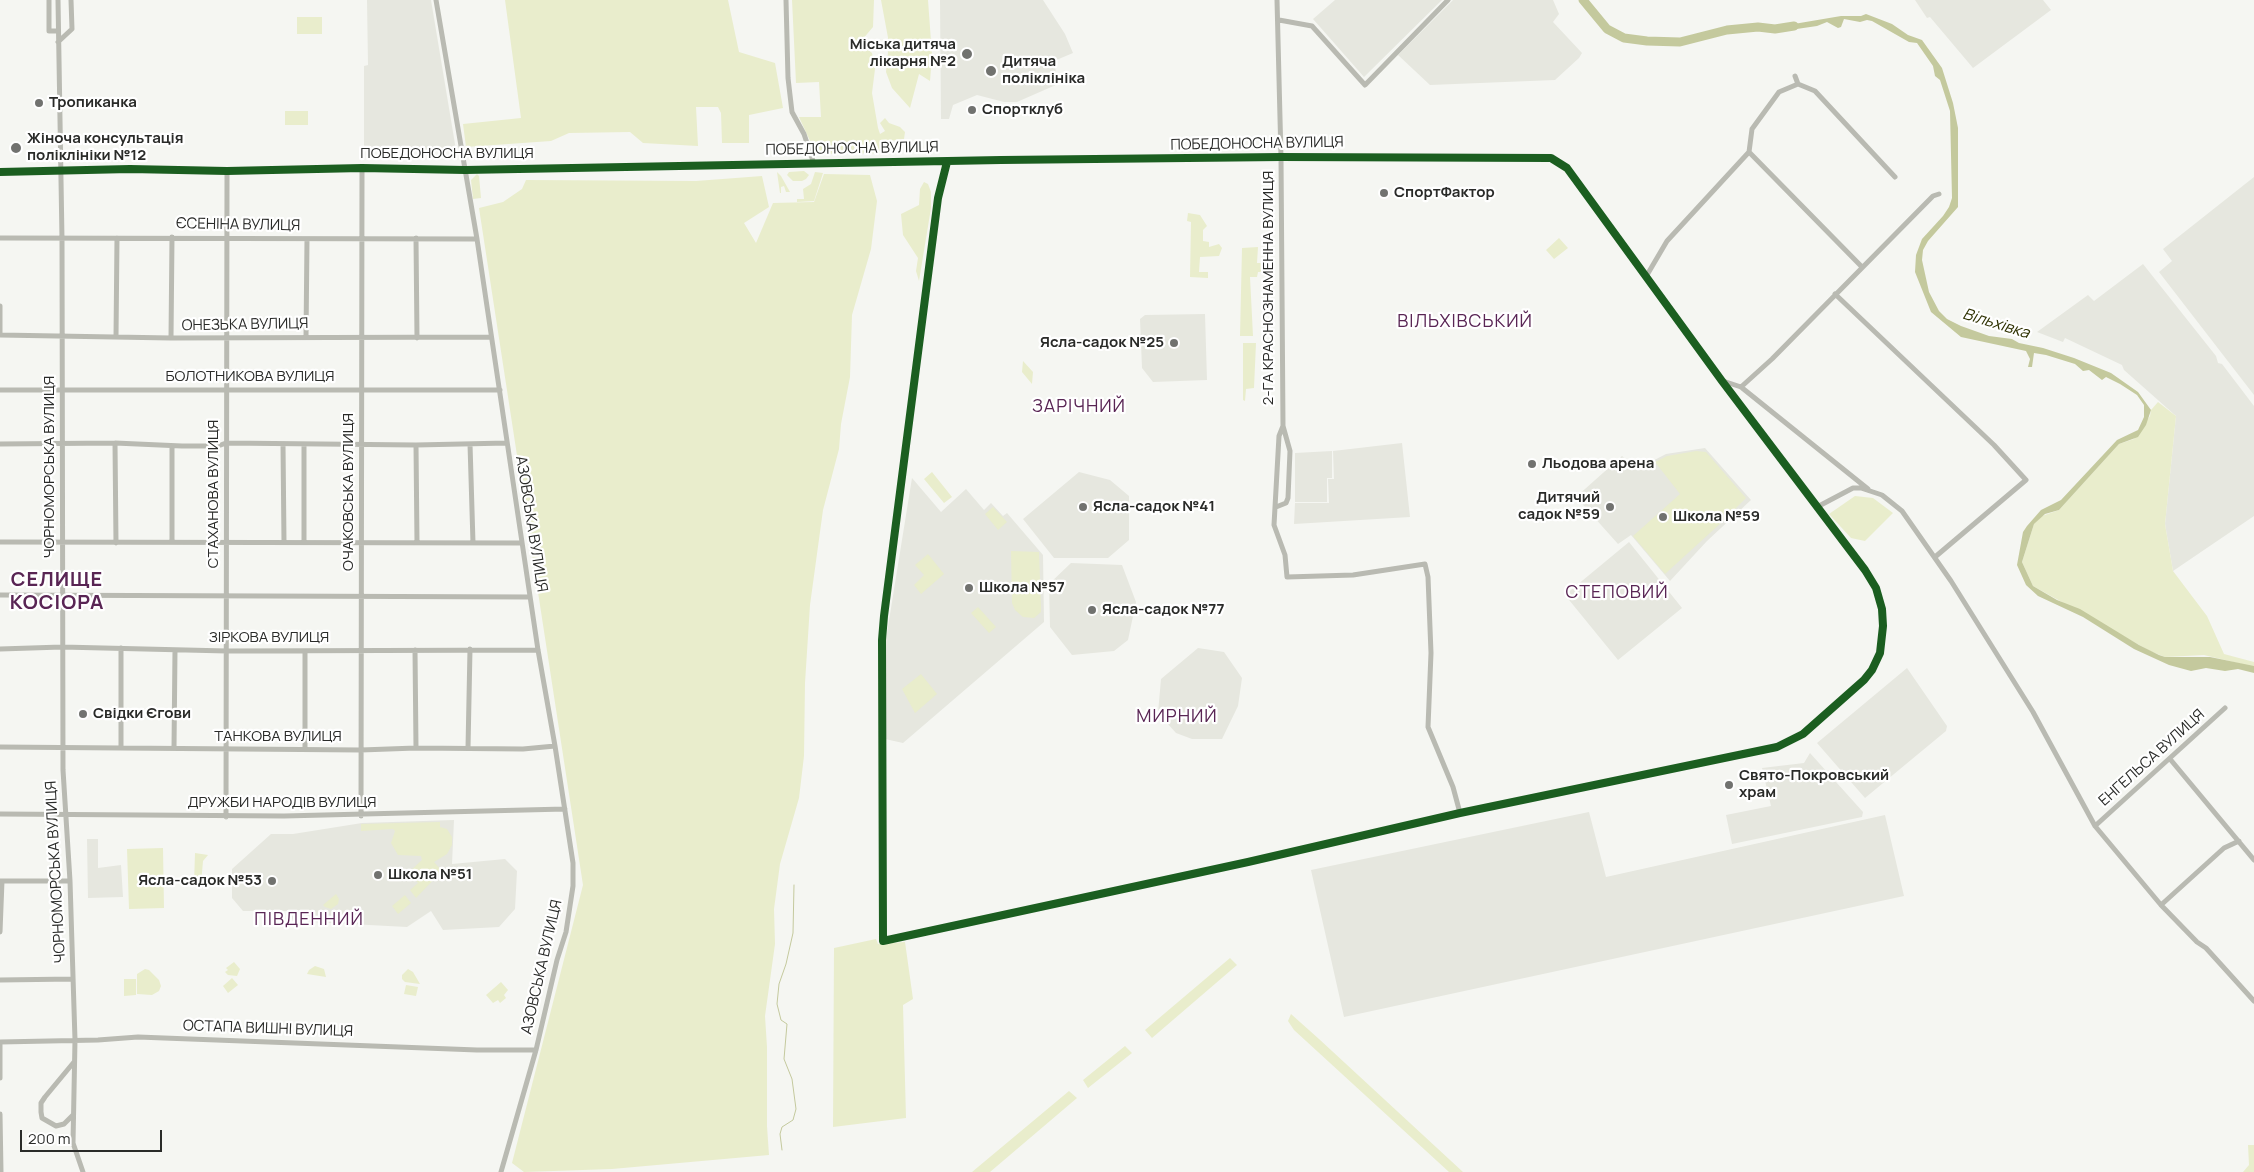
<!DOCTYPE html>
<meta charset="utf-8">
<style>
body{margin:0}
#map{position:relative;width:2254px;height:1172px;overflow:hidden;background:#f5f6f2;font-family:Manrope,sans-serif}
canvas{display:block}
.scale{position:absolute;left:20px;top:1130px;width:142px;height:22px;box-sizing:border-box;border:2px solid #2a2b29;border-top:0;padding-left:6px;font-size:15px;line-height:18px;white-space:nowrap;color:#2a2b29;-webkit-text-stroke:4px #fff;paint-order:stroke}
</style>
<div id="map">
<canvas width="2254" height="1172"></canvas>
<div class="scale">200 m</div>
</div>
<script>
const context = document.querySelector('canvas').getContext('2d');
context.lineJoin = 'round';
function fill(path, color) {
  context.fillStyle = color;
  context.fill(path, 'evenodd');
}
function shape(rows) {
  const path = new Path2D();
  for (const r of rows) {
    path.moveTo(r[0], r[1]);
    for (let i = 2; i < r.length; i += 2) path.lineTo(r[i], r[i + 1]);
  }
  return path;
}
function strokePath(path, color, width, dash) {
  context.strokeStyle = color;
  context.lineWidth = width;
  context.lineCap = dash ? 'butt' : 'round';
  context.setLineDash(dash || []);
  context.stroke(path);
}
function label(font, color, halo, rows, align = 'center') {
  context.font = font + ' Manrope,sans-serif';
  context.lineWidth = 4.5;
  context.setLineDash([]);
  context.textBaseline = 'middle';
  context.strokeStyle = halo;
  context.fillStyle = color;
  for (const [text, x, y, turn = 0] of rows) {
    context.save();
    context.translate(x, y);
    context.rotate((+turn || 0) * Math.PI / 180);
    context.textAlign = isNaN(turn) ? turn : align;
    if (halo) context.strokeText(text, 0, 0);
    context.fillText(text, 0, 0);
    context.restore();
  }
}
fill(shape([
 [367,0,431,0,456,150,364,151,364,66,368,65],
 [940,0,1043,0,1065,34,1073,53,1054,61,1058,84,1017,102,1004,102,977,95,953,105,949,119,941,119],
 [1335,0,1442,0,1364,77,1313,19],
 [1453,0,1553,0,1559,14,1553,22,1582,53,1579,58,1555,80,1430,85,1398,55],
 [1915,0,2043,0,2051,10,1973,68,1930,17,1927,18],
 [2254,177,2254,395,2159,272,2172,261,2163,249],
 [2143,264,2216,356,2218,363,2222,364,2254,406,2254,516,2173,571,2165,524,2176,416,2124,370,2122,365,2065,338,2063,342,2037,332,2088,295,2094,301],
 [1205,314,1207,380,1153,382,1142,368,1140,319,1145,315],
 [1402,443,1410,517,1294,524,1295,503,1329,503,1328,479,1334,479,1333,451],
 [1705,448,1751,500,1707,541,1670,581,1631,535,1618,544,1576,497,1622,456,1637,469,1666,454],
 [1332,451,1332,478,1327,478,1327,502,1295,502,1295,453],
 [1079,472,1110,480,1129,496,1129,540,1108,558,1054,558,1023,519],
 [912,478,941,512,966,489,984,510,991,503,1003,516,1007,513,1043,555,1044,622,903,743,885,739,886,639],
 [1629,542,1682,608,1618,660,1565,595],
 [1071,563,1122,565,1136,602,1128,640,1114,651,1072,655,1050,627,1049,584],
 [1198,648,1224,652,1242,678,1238,706,1222,739,1192,739,1176,733,1158,713,1161,679],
 [1907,668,1947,726,1946,731,1865,798,1817,743],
 [1810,753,1863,812,1862,817,1732,844,1726,815,1771,806,1762,768,1804,763],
 [1589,812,1606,877,1885,815,1904,896,1344,1017,1311,870],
 [454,820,452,864,505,859,517,871,515,909,499,927,443,930,431,911,407,927,293,921,289,911,243,911,232,898,232,869,271,834,293,834,362,823],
 [87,839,98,839,98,868,121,865,123,897,88,898]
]), '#e6e7df');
fill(shape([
 [505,0,728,0,739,52,775,63,783,108,749,115,749,143,722,143,721,113,718,107,696,107,698,146,643,143,630,132,569,133,551,141,466,147,463,124,521,118],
 [792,0,874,0,873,27,862,40,865,47,872,53,875,69,872,93,878,128,880,134,885,131,880,123,885,118,889,123,900,127,905,132,904,139,882,142,886,153,816,154,799,117,821,117,819,82,796,83],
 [881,0,928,0,932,55,930,81,919,74,910,108,892,88,886,72,889,43],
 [297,17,322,17,322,34,297,34],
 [285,111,308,111,308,125,285,125],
 [804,171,809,175,806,179,802,181,793,181,787,175,789,172],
 [777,172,781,176,790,192,786,192,784,186,781,187,781,193,780,193],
 [815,172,823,173,814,201,797,202,797,199,804,199,803,189,811,184],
 [477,174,479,176,481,198,473,199,471,180],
 [824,174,870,175,877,201,871,249,852,315,850,377,841,424,839,449,823,510,810,605,805,683,804,756,799,798,780,864,774,909,775,944,765,1016,767,1047,767,1126,769,1155,612,1169,524,1172,512,1163,583,885,479,208,503,202,522,189,526,180,696,181,762,176,769,207,744,223,756,243,773,203,814,202],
 [924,182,928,184,931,192,931,208,919,281,916,271,918,258,903,235,901,214,919,205,920,189],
 [1188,213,1200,215,1207,226,1203,230,1203,241,1209,242,1209,247,1219,244,1222,248,1219,256,1200,257,1199,272,1208,272,1208,278,1190,277,1191,222,1187,221],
 [1559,238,1568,248,1554,259,1546,250],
 [1258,247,1257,263,1267,263,1270,267,1268,272,1258,272,1257,277,1250,277,1253,336,1240,336,1242,248],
 [1243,343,1256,343,1254,388,1246,389,1245,401,1243,400],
 [1023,361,1033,372,1032,384,1022,372],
 [2158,402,2176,416,2165,524,2173,571,2207,616,2224,654,2254,662,2254,667,2204,655,2165,657,2150,651,2033,586,2022,562,2034,524,2042,516,2059,510,2119,444,2134,439,2150,416,2151,410],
 [1696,451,1706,452,1746,498,1722,522,1665,574,1633,536,1680,494,1655,462,1667,456],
 [932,472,952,497,944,503,924,479],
 [1855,496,1873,498,1893,513,1865,541,1851,538,1829,514],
 [993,507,1007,522,998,530,985,514],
 [1011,551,1039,552,1041,607,1041,612,1034,618,1023,617,1015,610,1012,603],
 [928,554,944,574,921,594,914,585,924,575,915,565],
 [978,607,996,627,989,633,971,613],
 [921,674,937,694,915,713,902,689],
 [440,822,440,827,447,829,452,837,452,845,447,854,434,862,442,871,416,898,410,890,418,883,409,872,422,860,421,856,398,855,391,843,395,831,393,829,361,831,361,824],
 [163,848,164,908,129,909,127,849],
 [195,853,208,855,203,861,201,884,194,884],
 [336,894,339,899,338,904,331,909,325,907,323,905],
 [405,895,411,903,398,914,392,906],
 [876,939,878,944,905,942,913,999,903,1005,906,1118,833,1127,834,948],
 [1230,958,1237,965,1152,1038,1145,1030],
 [234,962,240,969,237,976,228,975,225,972,228,970,226,968],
 [315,966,324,969,326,977,307,974,309,970],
 [145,969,149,970,159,980,161,986,159,991,152,995,137,994,137,974],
 [408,969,413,972,420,984,405,982,402,979,402,975],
 [232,978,238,985,228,993,223,986],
 [124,979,136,979,136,995,124,996],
 [501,982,508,990,504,995,506,998,500,1003,498,1000,493,1003,486,995],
 [406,985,418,987,416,996,404,994],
 [1291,1014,1319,1039,1463,1172,1449,1172,1294,1030,1288,1021],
 [1125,1046,1132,1053,1088,1088,1083,1080],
 [1069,1091,1077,1098,990,1172,972,1172],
 [2248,1145,2254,1145,2254,1172,2243,1172,2249,1165]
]), '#e9edcc');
fill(shape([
 [1866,14,1892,24,1908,35,1922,40,1942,68,1953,103,1958,128,1958,207,1928,241,1923,250,1922,260,1929,292,1939,311,1947,319,1961,326,1989,336,2012,339,2019,343,2043,348,2074,358,2111,373,2138,392,2151,410,2146,425,2138,437,2119,444,2059,510,2045,514,2034,524,2022,562,2033,586,2057,600,2080,609,2139,645,2159,655,2165,657,2210,657,2254,666,2254,673,2238,669,2225,671,2206,668,2191,671,2169,665,2134,649,2083,617,2038,596,2026,585,2017,565,2023,532,2027,526,2041,510,2061,500,2117,440,2138,430,2144,417,2144,405,2137,395,2120,384,2106,377,2102,380,2089,370,2083,371,2075,364,2046,355,2034,353,2032,367,2028,367,2030,359,2026,351,1961,337,1931,312,1915,272,1916,255,1922,239,1943,216,1949,207,1952,198,1950,111,1940,80,1935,76,1933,66,1917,43,1909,42,1872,21,1867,20,1860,22,1844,19,1841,27,1838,28,1827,22,1817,26,1783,31,1782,26,1841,16,1861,16]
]), '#c4c99d');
strokePath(shape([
 [782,1150,780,1134,782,1127,793,1120,796,1109,792,1079,784,1059,787,1024,781,1020,777,1004,779,984,786,964,793,933,794,885]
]), '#c4c99d', 1);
strokePath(shape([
 [1583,0,1607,29,1624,38,1647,41,1680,42,1727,30,1758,27,1775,29,1794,26]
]), '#c4c99d', 9);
strokePath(shape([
 [49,0,49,31,58,31],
 [58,0,62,239,63,770,70,881,75,1040,73,1143,83,1172],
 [436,0,477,239,538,650,555,746,573,863,573,886,566,932,557,960,536,1050,501,1172],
 [786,0,788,78,792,112,804,134,814,164],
 [1279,20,1312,26,1365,85,1448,0],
 [58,42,72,29,71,0],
 [1795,76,1798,84,1815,91,1895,177],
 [1749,152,1862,267],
 [0,172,130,169,227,171,362,168,465,170,1001,160,1281,157,1551,158,1567,168,1722,381,1865,570,1876,588,1882,609,1883,626,1880,653,1872,670,1864,680,1803,734,1777,747,1460,813,1248,862,883,941,882,640,884,616,938,198,947,162],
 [0,238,477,239],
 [416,238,417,338],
 [1647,275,1667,241,1749,152,1752,129,1779,92,1798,84],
 [1835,294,1994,445,2026,480,1935,557],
 [0,306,0,335],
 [0,335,171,338,491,337],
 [116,337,117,238],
 [306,337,307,239],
 [171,338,172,237],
 [1723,381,1741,387,1868,489],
 [1741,387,1772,359,1933,196,1939,194],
 [0,390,500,390],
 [1283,426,1279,436,1274,525,1285,555,1287,577,1353,575,1425,564,1428,577,1431,653,1428,727,1453,787,1460,813],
 [115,443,116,543],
 [0,444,115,443,182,446,218,446,226,443,416,445,507,443],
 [283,444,284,542],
 [304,444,304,542],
 [470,444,473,543],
 [416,445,417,543],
 [172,446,172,541],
 [1276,507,1286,503,1288,498,1290,451,1283,426,1281,157,1277,0],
 [1817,507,1853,488,1861,488,1882,495,1902,511,1951,581,2033,712,2095,826,2161,905,2197,942,2206,948,2254,1001],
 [0,542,522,543],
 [0,595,530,597],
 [0,649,62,647,227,651,538,650],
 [415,650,416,748],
 [305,651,305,749],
 [0,747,361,750,416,748,523,749,555,746],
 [121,748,121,648],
 [174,748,175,650],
 [468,748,470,649],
 [2170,759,2254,860],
 [0,814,284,816,565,809],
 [361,816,362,168],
 [226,817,227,171],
 [2095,826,2225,708],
 [0,881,70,881],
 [2161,905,2224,848,2239,841],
 [0,932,2,881],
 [0,980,73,979],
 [0,1042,98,1040,138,1037,477,1050,536,1050],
 [0,1078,0,1042],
 [0,1114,1,1172],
 [73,1115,64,1124,56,1126,42,1118,41,1112,41,1103,45,1097,74,1062]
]), '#b9bab2', 5);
strokePath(shape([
 [0,172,130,169,227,171,362,168,465,170,1001,160,1281,157,1551,158,1567,168,1722,381,1865,570,1876,588,1882,609,1883,626,1880,653,1872,670,1864,680,1803,734,1777,747,1460,813,1248,862,883,941,882,640,884,616,938,198,947,162]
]), '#1b5e20', 8);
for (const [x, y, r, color] of [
 [967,54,6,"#71726f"],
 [991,71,6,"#71726f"],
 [39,103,5,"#71726f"],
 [972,110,5,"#71726f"],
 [16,148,6,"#71726f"],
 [1384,193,5,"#71726f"],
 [1174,343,5,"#71726f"],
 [1532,464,5,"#71726f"],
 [1083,507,5,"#71726f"],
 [1610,507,5,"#71726f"],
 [1663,517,5,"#71726f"],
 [969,588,5,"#71726f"],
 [1092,610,5,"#71726f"],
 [83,714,5,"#71726f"],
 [1729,785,5,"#71726f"],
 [378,875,5,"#71726f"],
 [272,881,5,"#71726f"]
]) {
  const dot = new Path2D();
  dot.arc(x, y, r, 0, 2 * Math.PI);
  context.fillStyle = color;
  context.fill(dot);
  strokePath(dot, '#fff', 2);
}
label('bold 15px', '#2a2b29', '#fff', [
 ["Міська дитяча",956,45,"right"],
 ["лікарня №2",956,62,"right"],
 ["Дитяча",1002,62],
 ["поліклініка",1002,79],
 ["Тропиканка",49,103],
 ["Спортклуб",982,110],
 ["Жіноча консультація",27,139],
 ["поліклініки №12",27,156],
 ["СпортФактор",1394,193],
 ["Ясла-садок №25",1164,343,"right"],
 ["Льодова арена",1542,464],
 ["Дитячий",1600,498,"right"],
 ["садок №59",1600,515,"right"],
 ["Ясла-садок №41",1093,507],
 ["Школа №59",1673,517],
 ["Школа №57",979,588],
 ["Ясла-садок №77",1102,610],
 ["Свідки Єгови",93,714],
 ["Свято-Покровський",1739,776],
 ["храм",1739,793],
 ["Школа №51",388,875],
 ["Ясла-садок №53",262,881,"right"]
], 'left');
label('15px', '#2a2b29', '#fff', [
 ["ПОБЕДОНОСНА ВУЛИЦЯ",1257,144,-1],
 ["ПОБЕДОНОСНА ВУЛИЦЯ",852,149,-1],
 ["ПОБЕДОНОСНА ВУЛИЦЯ",447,154],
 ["ЄСЕНІНА ВУЛИЦЯ",238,225,1],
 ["2-ГА КРАСНОЗНАМЕННА ВУЛИЦЯ",1269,288,-90],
 ["ОНЕЗЬКА ВУЛИЦЯ",245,325,-1],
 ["БОЛОТНИКОВА ВУЛИЦЯ",250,377],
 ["ЧОРНОМОРСЬКА ВУЛИЦЯ",50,467,-90],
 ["ОЧАКОВСЬКА ВУЛИЦЯ",349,492,-90],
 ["СТАХАНОВА ВУЛИЦЯ",214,494,-90],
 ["АЗОВСЬКА ВУЛИЦЯ",531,524,81],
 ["ЗІРКОВА ВУЛИЦЯ",269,638],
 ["ТАНКОВА ВУЛИЦЯ",278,737],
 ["ЕНГЕЛЬСА ВУЛИЦЯ",2152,758,-42],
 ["ДРУЖБИ НАРОДІВ ВУЛИЦЯ",282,803],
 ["ЧОРНОМОРСЬКА ВУЛИЦЯ",56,872,-93],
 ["АЗОВСЬКА ВУЛИЦЯ",542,967,-77],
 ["ОСТАПА ВИШНІ ВУЛИЦЯ",268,1029,2]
]);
label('italic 16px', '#2e3100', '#fff', [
 ["Вільхівка",1996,324,17]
]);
context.letterSpacing = '1px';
label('18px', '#592554', '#fff', [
 ["ВІЛЬХІВСЬКИЙ",1465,322],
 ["ЗАРІЧНИЙ",1079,407],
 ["СТЕПОВИЙ",1617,593],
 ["МИРНИЙ",1177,717],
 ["ПІВДЕННИЙ",309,920]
]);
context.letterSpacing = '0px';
context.letterSpacing = '1px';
label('bold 20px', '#592554', '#fff', [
 ["СЕЛИЩЕ",57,580],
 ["КОСІОРА",57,603]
]);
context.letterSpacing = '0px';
</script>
